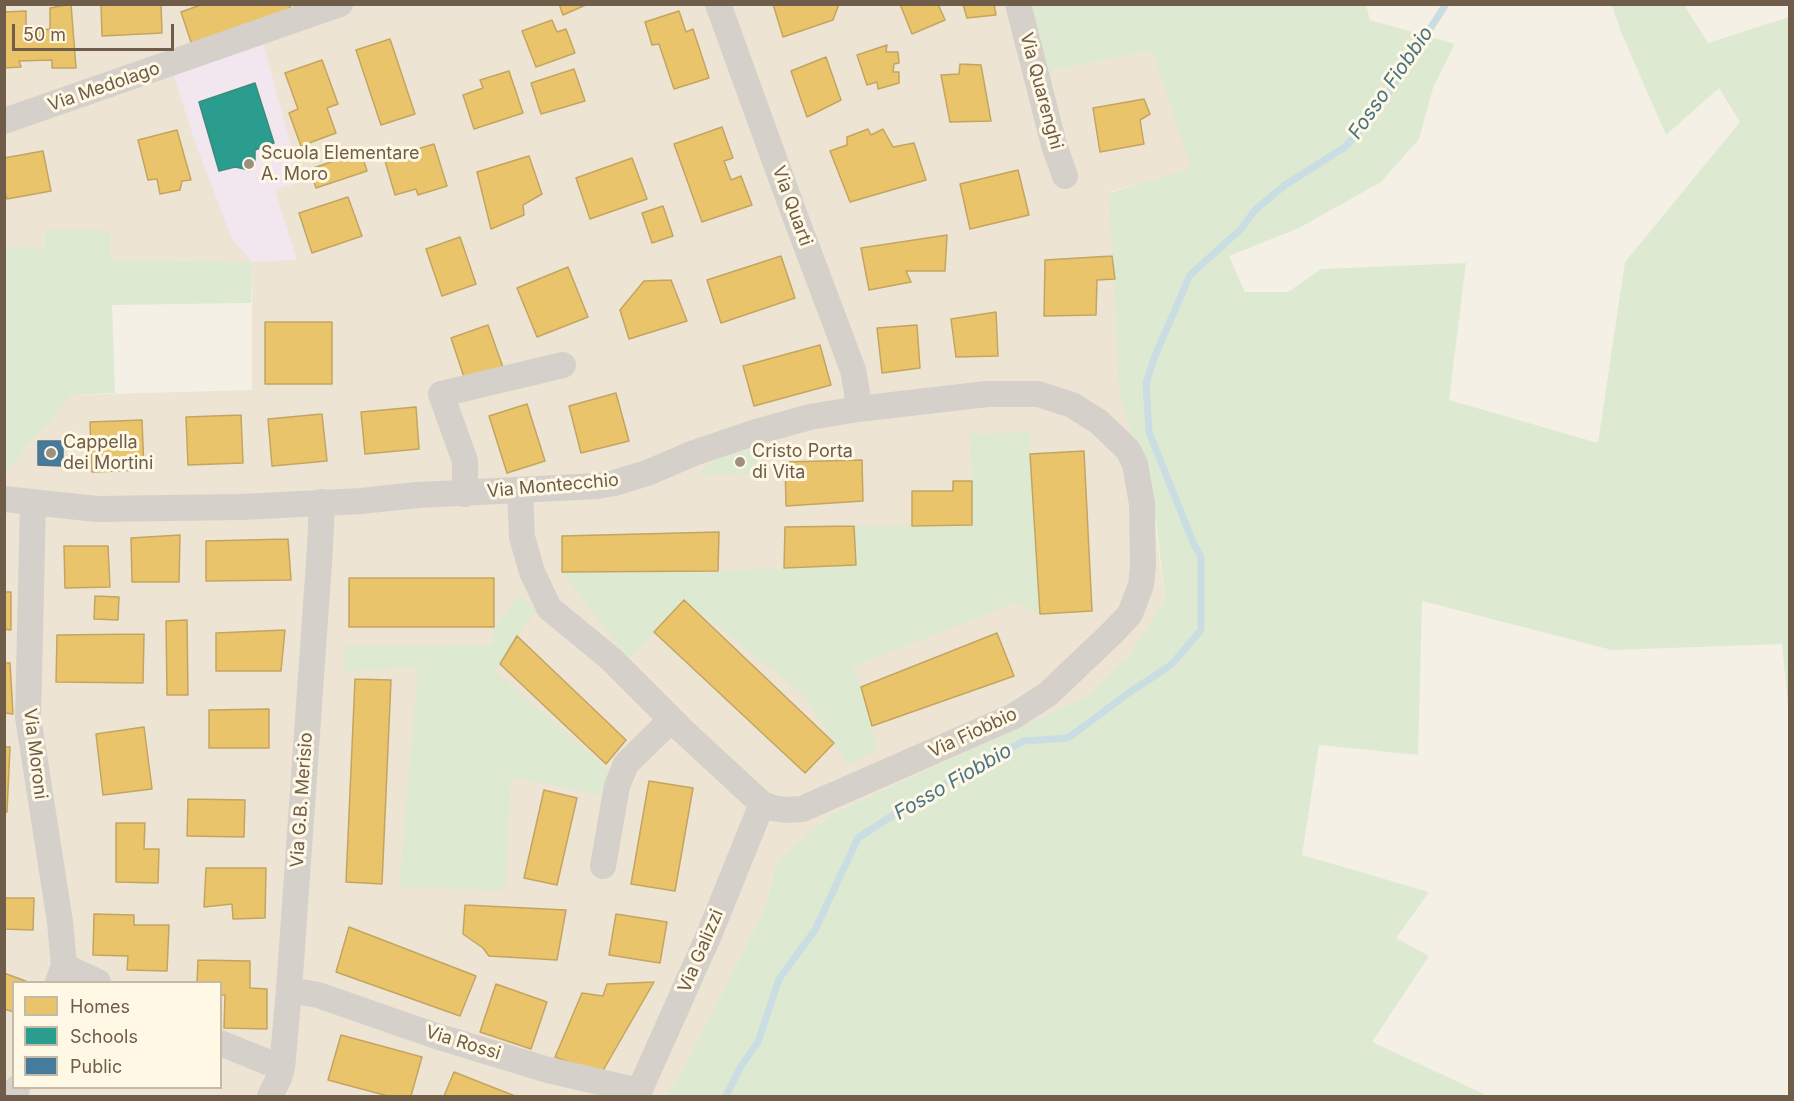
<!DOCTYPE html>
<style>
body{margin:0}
#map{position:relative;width:1794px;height:1101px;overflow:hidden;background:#f4f0e6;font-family:Inter,sans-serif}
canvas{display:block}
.frame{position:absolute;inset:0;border:6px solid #6f5c49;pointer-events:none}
.legend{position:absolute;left:12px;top:981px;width:210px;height:108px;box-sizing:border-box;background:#fef8e5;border:2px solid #c5baa7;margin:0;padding:8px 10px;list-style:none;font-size:18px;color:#6f5c49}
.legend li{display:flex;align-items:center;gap:12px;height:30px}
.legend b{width:30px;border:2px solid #c5baa7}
.scale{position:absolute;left:12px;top:24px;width:162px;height:27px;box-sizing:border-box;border:3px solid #6f5c49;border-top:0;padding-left:8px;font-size:18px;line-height:21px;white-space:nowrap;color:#6f5c49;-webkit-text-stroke:4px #fef8e5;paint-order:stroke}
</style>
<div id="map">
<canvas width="1794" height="1101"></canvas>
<div class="frame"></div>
<ul class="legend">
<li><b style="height:16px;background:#e9c46a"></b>Homes</li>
<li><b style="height:16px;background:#2a9d8f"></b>Schools</li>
<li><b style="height:16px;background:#457b9d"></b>Public</li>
</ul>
<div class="scale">50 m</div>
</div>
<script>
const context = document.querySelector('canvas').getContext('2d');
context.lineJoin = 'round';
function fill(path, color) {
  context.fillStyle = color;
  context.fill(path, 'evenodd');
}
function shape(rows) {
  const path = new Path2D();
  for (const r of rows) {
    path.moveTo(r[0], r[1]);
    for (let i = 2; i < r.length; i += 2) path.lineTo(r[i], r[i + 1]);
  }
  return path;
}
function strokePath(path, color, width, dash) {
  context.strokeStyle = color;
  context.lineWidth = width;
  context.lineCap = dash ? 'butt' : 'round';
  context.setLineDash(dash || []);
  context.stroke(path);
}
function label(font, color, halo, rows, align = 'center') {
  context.font = font + ' Inter,sans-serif';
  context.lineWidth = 6;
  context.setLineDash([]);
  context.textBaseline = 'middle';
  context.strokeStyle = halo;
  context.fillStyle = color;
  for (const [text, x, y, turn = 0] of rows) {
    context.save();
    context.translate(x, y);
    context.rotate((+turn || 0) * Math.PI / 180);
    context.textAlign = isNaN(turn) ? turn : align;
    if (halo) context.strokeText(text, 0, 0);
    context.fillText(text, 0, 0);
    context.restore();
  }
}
fill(shape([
 [5,5,1027,5,1049,71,1152,49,1192,169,1109,192,1165,600,1127,658,1089,695,831,814,778,860,763,912,679,1077,666,1096,5,1096,5,473,72,395,252,390,252,262,110,259,44,230,45,248,5,360],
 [14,982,220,982,220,1088,14,1088]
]), '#ede4d3');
fill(shape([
 [260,32,301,182,275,190,297,260,252,262,232,239,196,145,170,64]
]), '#f2e6ef');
fill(shape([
 [1027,5,1366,5,1370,20,1455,44,1433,88,1419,139,1381,182,1299,228,1229,256,1245,292,1288,292,1321,269,1466,263,1449,400,1598,443,1625,262,1740,122,1719,88,1666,135,1621,32,1612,5,1684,5,1708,43,1789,17,1789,713,1782,644,1612,650,1422,601,1418,755,1319,745,1302,855,1429,892,1396,938,1429,956,1372,1042,1484,1094,1483,1096,666,1096,679,1077,763,912,778,860,831,814,1089,695,1127,658,1165,600,1155,513,1119,391,1109,193,1191,168,1152,50,1049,71],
 [44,229,110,231,110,259,252,262,251,303,112,305,115,393,72,395,5,473,5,247,45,248],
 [756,432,759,473,696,474],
 [1031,432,1030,454,1040,614,1014,603,852,667,861,687,877,749,848,765,804,695,685,600,628,659,562,572,718,571,855,565,854,526,972,525,972,481,969,434],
 [520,595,537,611,517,636,495,671,609,770,601,795,511,777,505,890,399,887,418,668,343,671,344,646,493,645,494,627]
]), '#ddead1');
const homes = shape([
 [71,4,76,68,52,68,52,60,19,61,21,67,4,68,4,12,26,11,26,32,50,29,50,8,71,4],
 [101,4,161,4,162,33,102,36,101,4],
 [203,4,289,4,291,10,192,45,181,12,203,4],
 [559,4,588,4,563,15,559,4],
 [773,4,839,4,833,20,783,37,773,4],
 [900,4,938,4,945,20,912,34,900,4],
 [963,4,994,4,996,15,967,18,963,4],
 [679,11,686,32,693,29,709,78,674,89,659,44,652,45,645,22,679,11],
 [552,20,557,32,566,29,575,53,536,67,522,31,552,20],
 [390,39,415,114,381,125,356,50,390,39],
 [887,45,886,52,898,52,899,63,894,64,893,72,899,72,899,83,878,89,877,82,867,85,857,55,887,45],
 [826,57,841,100,807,117,791,71,826,57],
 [322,60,338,104,327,108,336,133,301,146,289,113,298,109,285,73,322,60],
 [960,64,981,65,991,121,950,122,941,75,959,74,960,64],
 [574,69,585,101,541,114,531,83,574,69],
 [509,71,523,113,474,129,463,95,483,88,480,80,509,71],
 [1144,99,1150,114,1140,120,1144,144,1100,152,1093,108,1144,99],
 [722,127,733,158,724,161,731,180,741,176,752,205,702,222,674,144,722,127],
 [868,129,871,135,883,129,893,147,914,143,926,180,850,202,830,151,847,145,847,137,868,129],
 [177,130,191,180,182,181,180,190,160,194,157,179,148,180,138,140,177,130],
 [434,144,447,186,418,195,416,189,395,195,383,154,406,147,407,152,434,144],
 [43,151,51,191,7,199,4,188,4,158,43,151],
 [361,152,367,171,316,188,310,169,361,152],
 [529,156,542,194,523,205,524,215,491,229,477,172,529,156],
 [632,158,647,199,590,219,576,178,632,158],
 [1018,170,1029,215,970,229,960,184,1018,170],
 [348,197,362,236,312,253,299,213,348,197],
 [663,206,673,236,652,243,642,213,663,206],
 [947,235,945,271,906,271,911,282,869,290,861,248,947,235],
 [460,237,476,284,442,296,426,249,460,237],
 [781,256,795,298,721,323,707,280,781,256],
 [1112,256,1115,279,1097,280,1096,315,1044,316,1045,260,1112,256],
 [568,267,588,317,537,337,517,288,568,267],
 [671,280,687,321,629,339,620,310,644,281,671,280],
 [996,312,998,356,956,357,951,319,996,312],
 [265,322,332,322,332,384,265,384,265,322],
 [488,325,505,373,467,386,451,338,488,325],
 [917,325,920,368,882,373,877,328,917,325],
 [820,345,831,385,754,406,743,366,820,345],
 [616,393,629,441,581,453,569,406,616,393],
 [527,404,545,461,507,473,489,416,527,404],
 [416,407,419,449,365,454,361,412,416,407],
 [322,414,327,461,272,466,268,419,322,414],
 [241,415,243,463,188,465,186,417,241,415],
 [142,420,144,470,92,472,90,422,142,420],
 [1084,451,1092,611,1040,614,1030,454,1084,451],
 [862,460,863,501,786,506,785,462,862,460],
 [953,481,972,481,972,525,912,526,912,491,953,491,953,481],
 [854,526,856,565,784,568,785,527,854,526],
 [719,532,718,571,562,572,562,536,719,532],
 [180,535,179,582,132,582,131,538,180,535],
 [288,539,291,580,206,581,206,541,288,539],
 [64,546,108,546,110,587,65,588,64,546],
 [349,578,494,578,494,627,349,627,349,578],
 [4,592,11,592,11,630,4,629,4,592],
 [95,596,119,597,118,620,94,619,95,596],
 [684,600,834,743,805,773,654,632,684,600],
 [187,620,188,695,167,695,166,621,187,620],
 [285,630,281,671,216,671,216,633,285,630],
 [997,633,1014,676,872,726,861,687,997,633],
 [144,634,143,683,56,682,57,635,144,634],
 [517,636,626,740,606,764,500,664,517,636],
 [4,663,10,663,13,714,4,713,4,663],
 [355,679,391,680,382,884,346,882,355,679],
 [269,709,269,748,209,748,209,710,269,709],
 [144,727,152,789,103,795,96,734,144,727],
 [4,747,10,747,7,812,4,812,4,747],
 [649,781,693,788,675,891,631,884,649,781],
 [544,790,577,798,557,885,524,878,544,790],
 [188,799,245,800,244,837,187,836,188,799],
 [116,823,145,823,144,849,159,849,158,883,116,882,116,823],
 [206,868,266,868,265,918,233,919,232,904,204,907,206,868],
 [4,898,34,898,33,930,4,929,4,898],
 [465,905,566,910,557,960,489,956,483,948,463,934,465,905],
 [94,914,134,915,134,925,169,925,167,971,127,970,128,956,93,955,94,914],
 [616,914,667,922,660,963,609,955,616,914],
 [349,927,476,976,460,1016,336,972,349,927],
 [198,960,250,961,250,988,267,989,267,1029,224,1028,225,995,220,995,220,982,197,982,198,960],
 [4,973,28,982,14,982,14,1012,4,1009,4,973],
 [654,982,601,1074,555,1057,582,993,603,996,607,984,654,982],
 [496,984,547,1002,531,1049,480,1032,496,984],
 [341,1035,422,1057,411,1096,388,1096,328,1080,341,1035],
 [454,1072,515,1096,444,1096,454,1072]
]);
fill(homes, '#e9c46a');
strokePath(homes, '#c4a560', 1.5);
const schools = shape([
 [255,83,274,143,255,150,255,160,250,170,235,167,219,171,199,102,255,83]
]);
fill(schools, '#2a9d8f');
strokePath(schools, '#3f8a7a', 1.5);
const public = shape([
 [38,441,63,441,63,466,38,465,38,441]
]);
fill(public, '#457b9d');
strokePath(public, '#527284', 1.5);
strokePath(shape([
 [726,1096,741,1066,758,1042,779,979,815,930,858,838,921,797,1024,741,1068,738,1130,692,1171,665,1201,630,1201,557,1193,542,1149,432,1146,383,1155,356,1190,275,1241,229,1255,210,1285,185,1345,147,1378,109,1446,4]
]), '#c9dde3', 7);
strokePath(shape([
 [718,4,792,208,853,370,857,392,858,409],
 [1018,4,1054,145,1065,176],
 [4,121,340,4],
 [465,494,465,461,441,394,563,365],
 [4,499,97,509,241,507,361,501,418,495,597,486,614,483,647,473,694,453,756,432,810,417,858,409,987,394,1038,394,1072,405,1099,422,1128,450,1135,464,1142,504,1143,565,1141,585,1130,614,1111,634,1048,694,1014,716,802,809,785,810,773,808,762,804,682,730,611,659,549,608,532,572,522,537,520,490],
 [33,503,28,717,60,922,64,966,58,982],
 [603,866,617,786,626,764,671,720],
 [64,966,98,982],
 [289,990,318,995,436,1036,548,1070,639,1091],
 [220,1043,282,1068],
 [14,1096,17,1088],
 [270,1096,279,1078,282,1068,289,990,320,548,322,502],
 [637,1096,709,935,762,804]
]), '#d5d0c9', 26);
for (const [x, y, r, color] of [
 [249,164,6,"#9e9080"],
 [51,453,6,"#9e9080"],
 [740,462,6,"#9e9080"]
]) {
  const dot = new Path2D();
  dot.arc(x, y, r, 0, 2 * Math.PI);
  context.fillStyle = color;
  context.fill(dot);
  strokePath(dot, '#fef8e5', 2);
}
label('18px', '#6f5c49', '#fef8e5', [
 ["Via Medolago",104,87,-19],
 ["Via Quarenghi",1041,91,75],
 ["Via Quarti",792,206,70],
 ["Via Montecchio",553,486,-5],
 ["Via Fiobbio",973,733,-25],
 ["Via Moroni",35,754,83],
 ["Via G.B. Merisio",302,800,-86],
 ["Via Galizzi",701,951,-67],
 ["Via Rossi",463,1043,17]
]);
label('18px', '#6f5c49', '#fef8e5', [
 ["Scuola Elementare",261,154],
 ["A. Moro",261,175],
 ["Cappella",63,443],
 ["dei Mortini",63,464],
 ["Cristo Porta",752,452],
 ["di Vita",752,473]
], 'left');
label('italic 20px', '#487488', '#fef8e5', [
 ["Fosso Fiobbio",1391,83,-55],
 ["Fosso Fiobbio",953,782,-30]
]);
</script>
